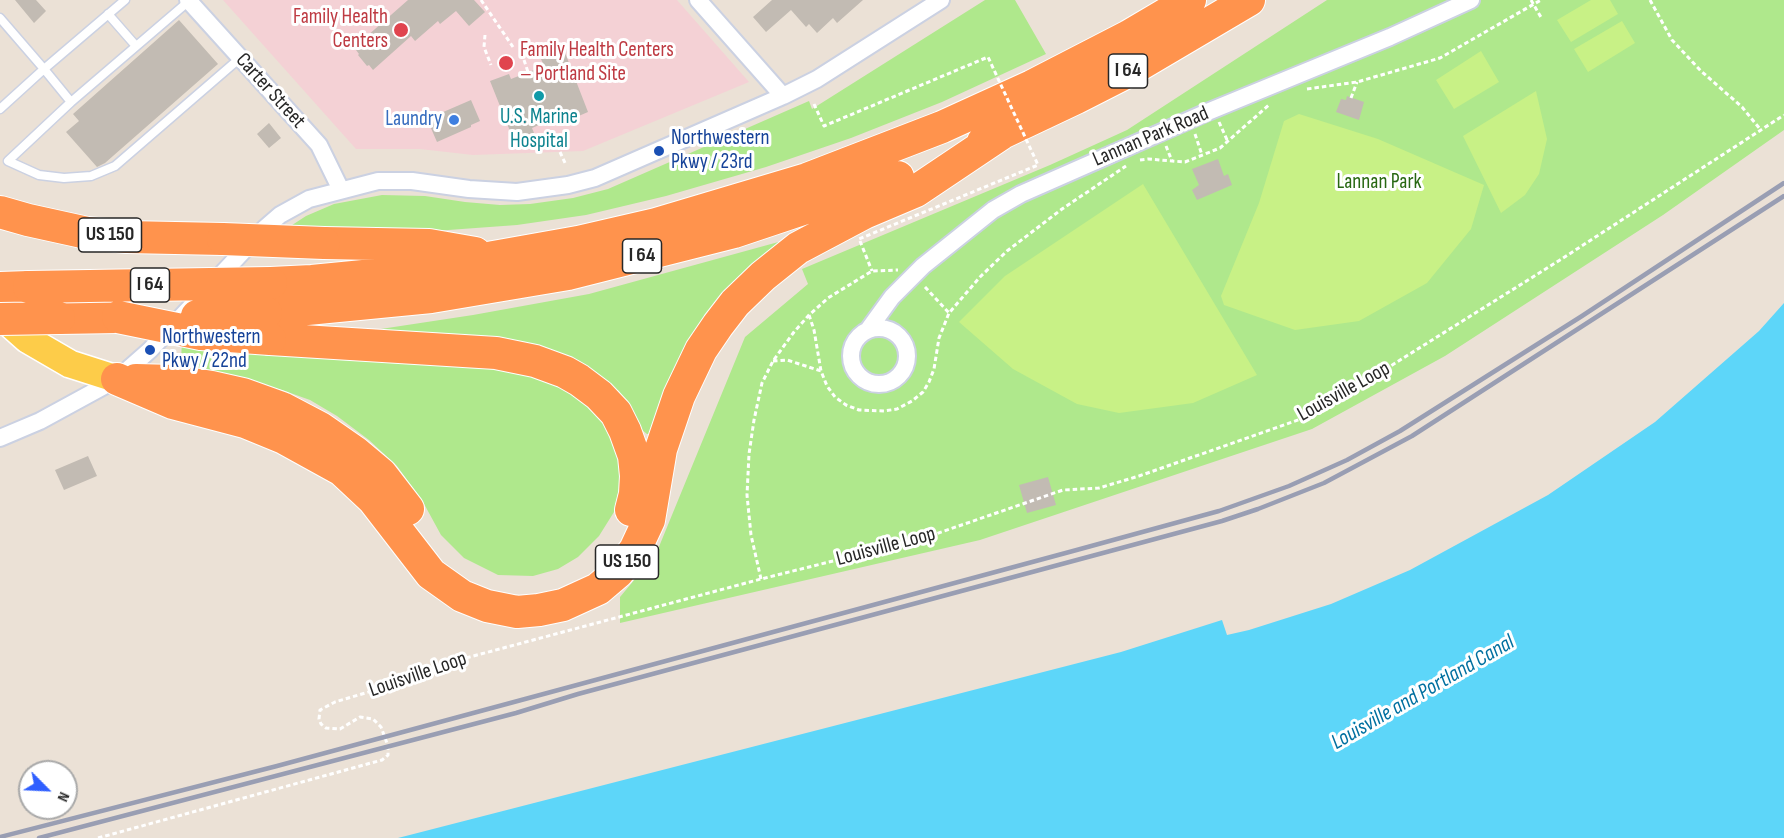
<!DOCTYPE html>
<meta charset="utf-8">
<style>
body{margin:0}
#map{position:relative;width:1784px;height:838px;overflow:hidden;background:#ebe1d6;font-family:"Sofia Sans Condensed",sans-serif}
canvas{display:block}
.north{position:absolute;left:18px;top:760px;width:60px;height:60px;box-sizing:border-box;background:#fff;border:2px solid #a9a9a9;border-radius:50%;rotate:114deg;font-size:16px;font-weight:700;line-height:24px;text-align:center;color:#272727}
.north::after{content:'';display:block;margin:auto;width:21px;height:27px;background:#2f5fff;clip-path:polygon(50% 0,100% 100%,50% 72%,0 100%)}
</style>
<div id="map">
<canvas width="1784" height="838"></canvas>
<div class="north">N</div>
</div>
<script>
const context = document.querySelector('canvas').getContext('2d');
context.lineJoin = 'round';
function fill(path, color) {
  context.fillStyle = color;
  context.fill(path, 'evenodd');
}
function shape(rows) {
  const path = new Path2D();
  for (const r of rows) {
    if (r.length === 3) {
      path.moveTo(r[0] + r[2], r[1]);
      path.arc(r[0], r[1], r[2], 0, 2 * Math.PI);
      continue;
    }
    path.moveTo(r[0], r[1]);
    for (let i = 2; i < r.length; i += 2) path.lineTo(r[i], r[i + 1]);
  }
  return path;
}
function strokePath(path, color, width, dash) {
  context.strokeStyle = color;
  context.lineWidth = width;
  context.lineCap = dash ? 'butt' : 'round';
  context.setLineDash(dash || []);
  context.stroke(path);
}
function label(font, color, halo, rows, align = 'center') {
  context.font = font + ' "Sofia Sans Condensed",sans-serif';
  context.lineWidth = 6;
  context.setLineDash([]);
  context.textBaseline = 'middle';
  context.strokeStyle = halo;
  context.fillStyle = color;
  for (const [text, x, y, turn = 0] of rows) {
    context.save();
    context.translate(x, y);
    context.rotate((+turn || 0) * Math.PI / 180);
    context.textAlign = isNaN(turn) ? turn : align;
    if (halo) context.strokeText(text, 0, 0);
    context.fillText(text, 0, 0);
    context.restore();
  }
}
fill(shape([
 [223,0,677,0,749,82,583,151,473,155,420,149,356,149]
]), '#f4d1d5');
fill(shape([
 [985,0,1015,0,1046,54,942,102,851,138,766,167,666,196,586,215,517,225,407,233,283,231,306,216,334,204,382,195,425,196,465,202,500,205,530,204,573,198,608,189,809,101,812,109],
 [1327,0,1784,0,1784,130,1663,215,1445,356,1312,429,980,540,620,623,620,597,656,554,745,337,808,284,802,269,1050,165,1127,130],
 [782,241,652,434,647,434,642,430,619,391,611,387,361,332,473,315,589,294],
 [182,342,501,365,564,385,585,399,616,438,620,460,619,489,614,512,599,536,578,557,558,569,533,576,498,575,464,558,441,535,423,502,397,466,369,440,337,416,310,400,282,390,189,369,181,359]
]), '#afe88c');
fill(shape([
 [1591,0,1610,0,1618,14,1571,42,1557,20],
 [1622,21,1635,43,1588,72,1574,49],
 [1481,51,1499,82,1454,109,1436,80],
 [1536,91,1547,139,1539,174,1525,195,1501,213,1463,136],
 [1299,114,1378,139,1484,185,1471,229,1427,283,1359,321,1295,330,1224,305,1221,296,1259,203,1284,121],
 [1143,184,1257,375,1193,403,1119,413,1077,404,1013,369,959,322,1005,276]
]), '#c8f186');
fill(shape([
 [1784,303,1784,838,398,838,1121,652,1222,620,1227,635,1249,630,1331,604,1410,570,1548,495,1655,422,1759,331]
]), '#5dd6f9');
fill(shape([
 [15,0,36,0,46,11,34,23],
 [408,0,474,0,485,12,469,26,456,11,440,24,438,21,415,41,411,36,373,70,369,65,367,66,358,55,359,54,356,50,361,46,358,44],
 [772,0,863,0,837,23,833,18,817,33,809,24,806,27,791,10,766,32,753,17],
 [179,20,218,64,105,163,97,167,66,132,79,121,73,114],
 [564,50,588,112,567,121,565,114,532,128,534,133,514,141,490,81,509,74,511,79,544,66,541,59],
 [1347,96,1364,102,1359,120,1336,112,1341,99,1346,100],
 [471,100,480,121,471,125,471,127,437,142,427,119],
 [269,123,281,138,269,148,257,134],
 [1218,159,1224,176,1228,174,1232,185,1197,200,1192,190,1199,185,1192,169],
 [88,456,97,476,64,490,55,470],
 [1048,477,1056,505,1027,513,1019,485]
]), '#c2bbb3');
const lane = shape([
 [189,1,71,102,8,161,39,175,64,178,91,176,115,166,240,58],
 [108,14,136,46],
 [0,18,44,69,125,0],
 [0,109,44,69,71,102]
]);
const street = shape([
 [188,0,319,145,341,190],
 [698,0,783,96],
 [879,356,28],
 [868,330,892,297,923,266,993,210,1021,194,1205,113,1390,37,1471,0],
 [0,438,40,421,117,379,150,350,265,228,280,215,309,199,378,181,412,181,469,189,517,192,568,185,595,178,783,96,817,79,941,0]
]);
const primary = shape([
 [0,315,27,339,70,364,117,379]
]);
const highway = shape([
 [983,142,1076,98,1127,72,1249,0],
 [0,212,28,220,87,233,127,237,223,239],
 [324,243,429,245,475,253],
 [271,283,312,281,415,271,578,242,656,224,807,179,942,127,1032,86,1129,36,1190,0],
 [0,288,29,287],
 [266,313,431,297,568,274,734,232,898,177],
 [59,318,118,317],
 [270,339,496,353,535,361,565,372,579,380,599,395,616,413,625,431,634,456,636,476,635,494,631,510],
 [117,379,173,403,245,422,284,438,342,470,373,499,431,574,462,596,487,606,517,612,539,610,563,605,598,589,618,572,635,550,649,520,661,449,679,396,701,350,718,325,735,303,763,276,798,248,864,213,916,191,1001,134],
 [136,380,174,381,212,387,243,394,282,408,320,428,356,453,381,474,408,509]
]);
strokePath(lane, '#cbd1e2', 11);
strokePath(street, '#cbd1e2', 20);
strokePath(primary, '#fff', 30);
strokePath(highway, '#fff', 34);
strokePath(shape([
 [481,0,513,47],
 [1531,0,1542,19],
 [1650,0,1672,40,1701,71,1742,107,1760,129],
 [485,35,484,47,491,65],
 [524,60,528,72],
 [1307,89,1357,82,1440,58,1541,0],
 [1351,98,1357,82],
 [1219,122,1228,142],
 [1195,134,1202,155],
 [1166,146,1172,161],
 [560,152,566,165],
 [1140,160,1148,159,1185,162,1220,148,1270,104],
 [860,241,872,271],
 [925,287,949,313,980,277,1007,251,1062,209,1126,166],
 [809,315,814,330,821,371],
 [773,361,787,360,821,371,827,386,835,397,846,405,859,410,884,411,897,409,912,401,923,392,929,382,934,369,939,338,949,313],
 [761,579,751,535,747,495,749,454,754,420,762,383,773,361,794,332,809,315,828,298,872,271,898,270],
 [98,838,382,760,388,755,388,746,381,727,373,719,360,717,340,729,326,728,321,724,319,719,320,710,335,702,419,677,451,662,761,579,921,539,1063,490,1099,488,1139,476,1301,419,1357,387,1560,260,1784,115]
]), '#fff', 3, [4.5, 3]);
strokePath(lane, '#fff', 8);
strokePath(street, '#fff', 16);
strokePath(primary, '#fdcc49', 27);
strokePath(highway, '#ff934d', 32);
strokePath(shape([
 [0,837,277,766,1073,551,1219,511,1289,486,1347,460,1400,431,1582,316,1784,183],
 [39,838,516,713,578,694,1222,521,1258,509,1324,483,1412,436,1784,196]
]), '#999eb3', 4.5);
const highwayBridge = shape([
 [223,239,324,243],
 [29,287,271,283],
 [197,316,266,313],
 [118,317,201,334,270,339],
 [0,319,59,318]
]);
strokePath(highwayBridge, '#fff', 34, []);
strokePath(shape([
 [814,104,824,126,988,57,1038,165,859,239]
]), '#fff', 3, [4.5, 3]);
strokePath(highwayBridge, '#ff934d', 32);
for (const [x, y, r, color] of [
 [401,30,8,"#e0444e"],
 [506,63,8,"#e0444e"],
 [539,96,6,"#0f9aa8"],
 [454,120,6,"#3f7fe0"],
 [659,151,6,"#1a4fb4"],
 [150,350,6,"#1a4fb4"]
]) {
  const dot = new Path2D();
  dot.arc(x, y, r, 0, 2 * Math.PI);
  context.fillStyle = color;
  context.fill(dot);
  strokePath(dot, '#fff', 2);
}
for (const [x, y, w] of [
 [1128,71,39],
 [110,235,63],
 [642,256,39],
 [150,285,39],
 [627,562,63]
]) {
  const box = new Path2D();
  box.roundRect(x - w / 2, y - 17, w, 34, 4.5);
  context.fillStyle = '#fff';
  context.fill(box);
  strokePath(box, '#272727', 1.5);
}
label('bold 20px', '#272727', null, [
 ["I 64",1128,71],
 ["US 150",110,235],
 ["I 64",642,256],
 ["I 64",150,285],
 ["US 150",627,562]
]);
label('21px', '#be3a42', '#fff', [
 ["Family Health",388,18],
 ["Centers",388,42],
 ["Family Health Centers",520,51,"left"],
 ["– Portland Site",520,75,"left"]
], 'right');
label('21px', '#272727', '#fff', [
 ["Carter Street",270,91,48],
 ["Lannan Park Road",1151,137,-23],
 ["Louisville Loop",1344,392,-29],
 ["Louisville Loop",886,547,-15],
 ["Louisville Loop",418,675,-19]
]);
label('21px', '#0d838f', '#fff', [
 ["U.S. Marine",539,118],
 ["Hospital",539,142]
]);
label('21px', '#366cbe', '#fff', [
 ["Laundry",442,120]
], 'right');
label('21px', '#164399', '#fff', [
 ["Northwestern",671,139],
 ["Pkwy / 23rd",671,163],
 ["Northwestern",162,338],
 ["Pkwy / 22nd",162,362]
], 'left');
label('21px', '#286812', '#fff', [
 ["Lannan Park",1379,183]
]);
label('italic 22px', '#0170a0', '#fff', [
 ["Louisville and Portland Canal",1423,693,-30]
]);
</script>
